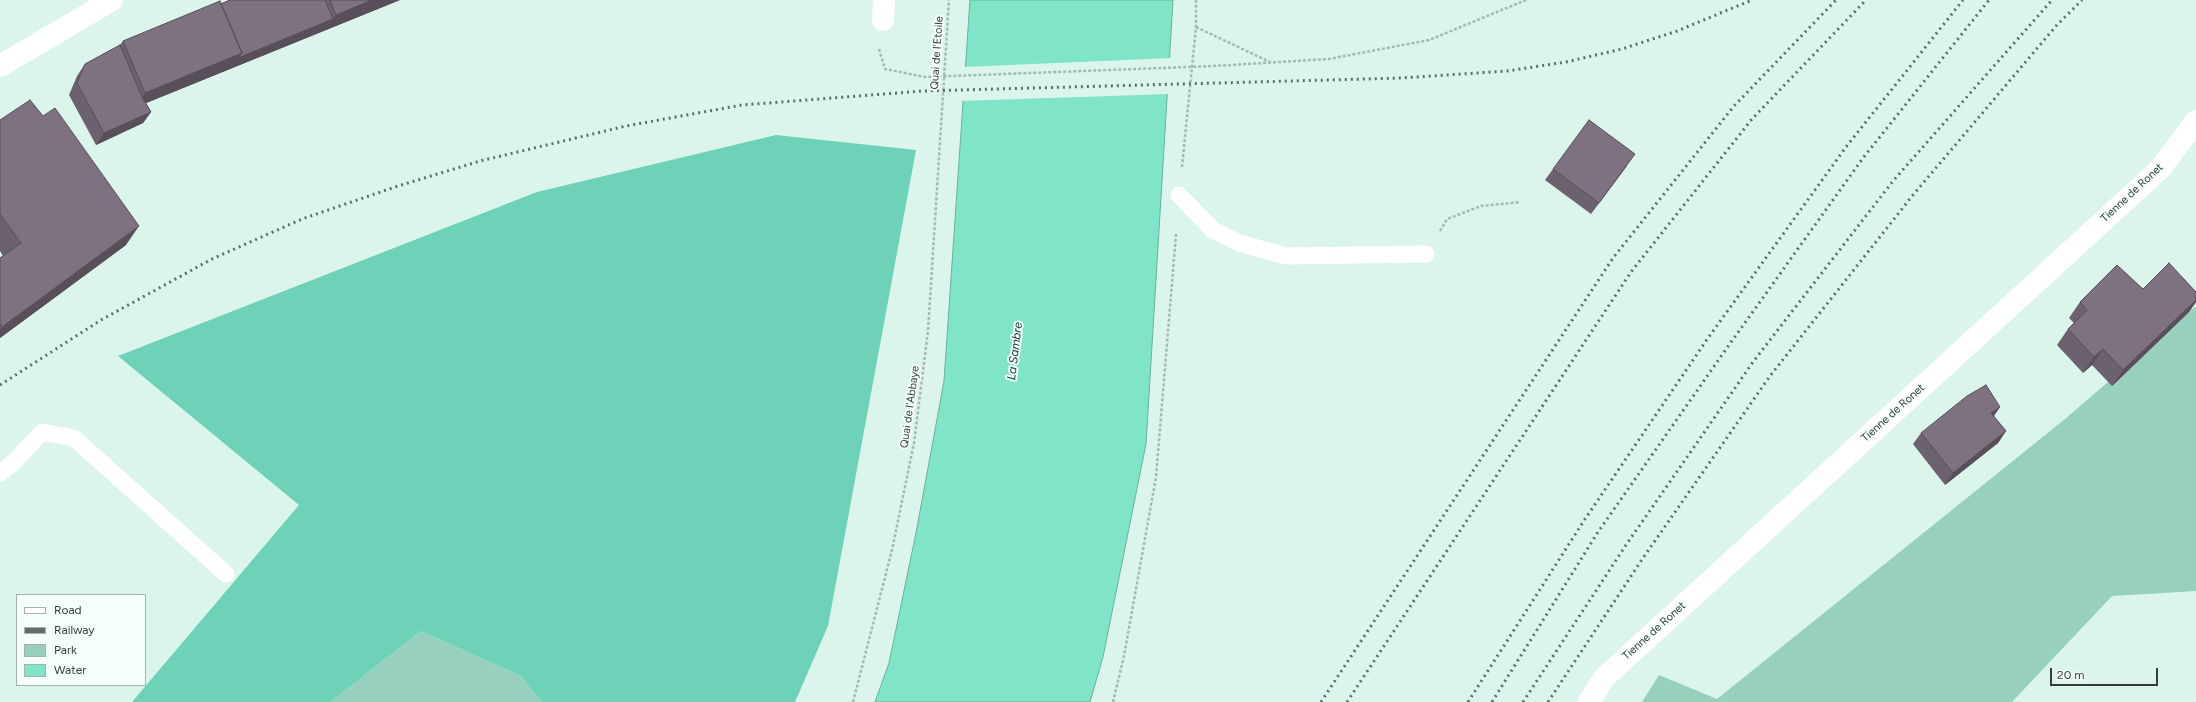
<!DOCTYPE html>
<html>
<head>
<meta charset="utf-8">
<style>
	body { margin:0 }
	#map { position:relative; width:2196px; height:702px; overflow:hidden; background:#dbf5ec; font-family:Figtree,sans-serif }
	canvas { display:block }
	.legend { position:absolute; left:16px; top:594px; width:130px; height:92px; box-sizing:border-box; background:#f4fefa; border:1px solid #a7b1ad; margin:0; padding:5px 7px; list-style:none; font-size:12px; color:#343e3a }
	.legend li { display:flex; align-items:center; gap:8px; height:20px }
	.legend b { width:20px; border:1px solid #a7b1ad }
	.scale { position:absolute; left:2050px; top:668px; width:108px; height:18px; box-sizing:border-box; border:2px solid #343e3a; border-top:0; padding-left:5px; font-size:12px; line-height:14px; white-space:nowrap; color:#343e3a; -webkit-text-stroke:3px #f4fefa; paint-order:stroke }
</style>
</head>
<body>
<div id="map">
<canvas width="2196" height="702"></canvas>
<ul class="legend">
<li><b style="height:5px;background:#fff"></b>Road</li>
<li><b style="height:5px;background:#5f6d68"></b>Railway</li>
<li><b style="height:11px;background:#97d0be"></b>Park</li>
<li><b style="height:11px;background:#7fe4c8"></b>Water</li>
</ul>
<div class="scale">20 m</div>
</div>
<script>
const c = document.querySelector('canvas').getContext('2d');
c.lineJoin = 'round';
function fillPath(path, color) {
  c.fillStyle = color;
  c.fill(path, 'evenodd');
}
function poly(rows) {
  const path = new Path2D();
  for (const r of rows) {
    path.moveTo(r[0], r[1]);
    for (let i = 2; i < r.length; i += 2) path.lineTo(r[i], r[i + 1]);
  }
  return path;
}
function stroke(path, color, width, dash) {
  c.strokeStyle = color;
  c.lineWidth = width;
  c.lineCap = dash ? 'butt' : 'round';
  c.setLineDash(dash || []);
  c.stroke(path);
}
function label(font, color, halo, rows, align = 'center') {
  c.font = font + ' Figtree,sans-serif';
  c.lineWidth = 4;
  c.setLineDash([]);
  c.textBaseline = 'middle';
  c.strokeStyle = halo;
  c.fillStyle = color;
  for (const [text, x, y, turn = 0] of rows) {
    c.save();
    c.translate(x, y);
    c.rotate((+turn || 0) * Math.PI / 180);
    c.textAlign = isNaN(turn) ? turn : align;
    if (halo) c.strokeText(text, 0, 0);
    c.fillText(text, 0, 0);
    c.restore();
  }
}
fillPath(poly([
	[2196,306,2196,591,2112,596,2012,702,1642,702,1659,675,1717,699,2065,419],
	[421,631,521,676,542,702,330,702]
]), '#97d0be');
fillPath(poly([
	[776,135,916,150,828,626,795,702,542,702,521,676,421,631,330,702,132,702,299,505,118,356,537,192]
]), '#6dd2b7');
const water = poly([
	[970,0,1173,0,1146,444,1103,657,1090,702,875,702,889,663,916,533,944,381,970,0]
]);
fillPath(water, '#7fe4c8');
stroke(water, '#68b29d', 1);
fillPath(poly([
	[1172,58,1169,94,961,101,963,67]
]), '#dbf5ec');
stroke(poly([
	[1196,27,1270,62],
	[879,49,885,69,925,77,1214,66,1329,59,1429,40,1526,0],
	[1182,167,1196,27,1196,0],
	[1440,231,1447,219,1481,206,1520,202],
	[853,702,892,550,914,443,928,331,949,0],
	[1113,702,1124,656,1156,477,1176,234]
]), '#a4b9b1', 2.5, [3, 2]);
stroke(poly([
	[1179,195,1213,230,1239,243,1286,256,1426,254],
	[0,473,13,463,42,432,74,438,226,574]
]), '#fff', 17);
stroke(poly([
	[883,20,884,0],
	[0,66,112,0],
	[1589,702,1604,678,2160,169,2196,121]
]), '#fff', 22);
stroke(poly([
	[0,385,101,320,212,259,302,219,395,187,480,161,626,126,742,105,923,91,1401,78,1507,71,1566,62,1622,49,1677,31,1752,0],
	[1321,702,1613,258,1734,106,1836,0],
	[1347,702,1631,272,1752,119,1866,0],
	[1468,702,1585,519,1708,338,1846,147,1963,0],
	[1492,702,1598,532,1729,345,1863,158,1989,0],
	[1523,702,1626,545,1753,362,1893,181,2052,0],
	[1548,702,1643,558,1770,376,1913,195,2056,26,2082,0]
]), '#5f6d68', 3, [2, 4]);
fillPath(poly([
	[230,0,400,0,146,103,151,112,143,123,96,145,69,95,77,76,85,64,120,45,123,41],
	[0,120,126,245,0,338,0,258,3,256,0,251],
	[1627,166,1591,214,1545,180,1553,169],
	[2143,289,2196,292,2196,302,2189,312,2112,386,2092,365,2083,373,2057,345,2068,329,2074,323,2069,318,2080,302],
	[2000,407,1994,416,2006,431,1998,443,1945,485,1913,444,1921,433]
]), '#6c616e');
fillPath(poly([
	[372,0,400,0,134,108,145,93,242,53,333,19,336,15],
	[151,112,143,123,96,145,104,133],
	[139,226,126,245,0,338,0,330,2,327],
	[2196,300,2196,302,2189,312,2112,386,2123,370],
	[2103,349,2092,365,2083,373,2094,357],
	[2000,407,1992,418,1991,413],
	[2006,431,1998,443,1945,485,1953,473]
]), '#584f5a');
const building = poly([
	[230,0,325,0,333,19,238,58,242,53,221,4,230,0],
	[330,0,372,0,336,15,330,0],
	[220,1,242,53,145,93,123,41,220,1],
	[120,45,142,97,151,112,104,133,77,83,85,64,120,45],
	[30,100,43,116,55,108,139,226,2,327,0,324,0,258,21,243,0,214,0,120,30,100],
	[1589,120,1635,154,1599,203,1553,169,1589,120],
	[2169,263,2196,292,2196,300,2123,370,2103,349,2094,357,2068,329,2087,310,2080,302,2117,265,2143,289,2169,263],
	[1986,385,2000,407,1991,413,2006,431,1953,473,1921,433,1967,396,1986,385]
]);
fillPath(building, '#7e7180');
stroke(building, '#584f5a', 1);
label('11px', '#343e3a', '#f4fefa', [
	["Quai de l'Etoile",937,53,-86],
	["Tienne de Ronet",2132,193,-43],
	["Quai de l'Abbaye",910,407,-82],
	["Tienne de Ronet",1893,413,-42],
	["Tienne de Ronet",1654,631,-42]
]);
label('italic 12px', '#0c3b30', '#f4fefa', [
	["La Sambre",1015,351,-83]
]);
</script>
</body>
</html>
